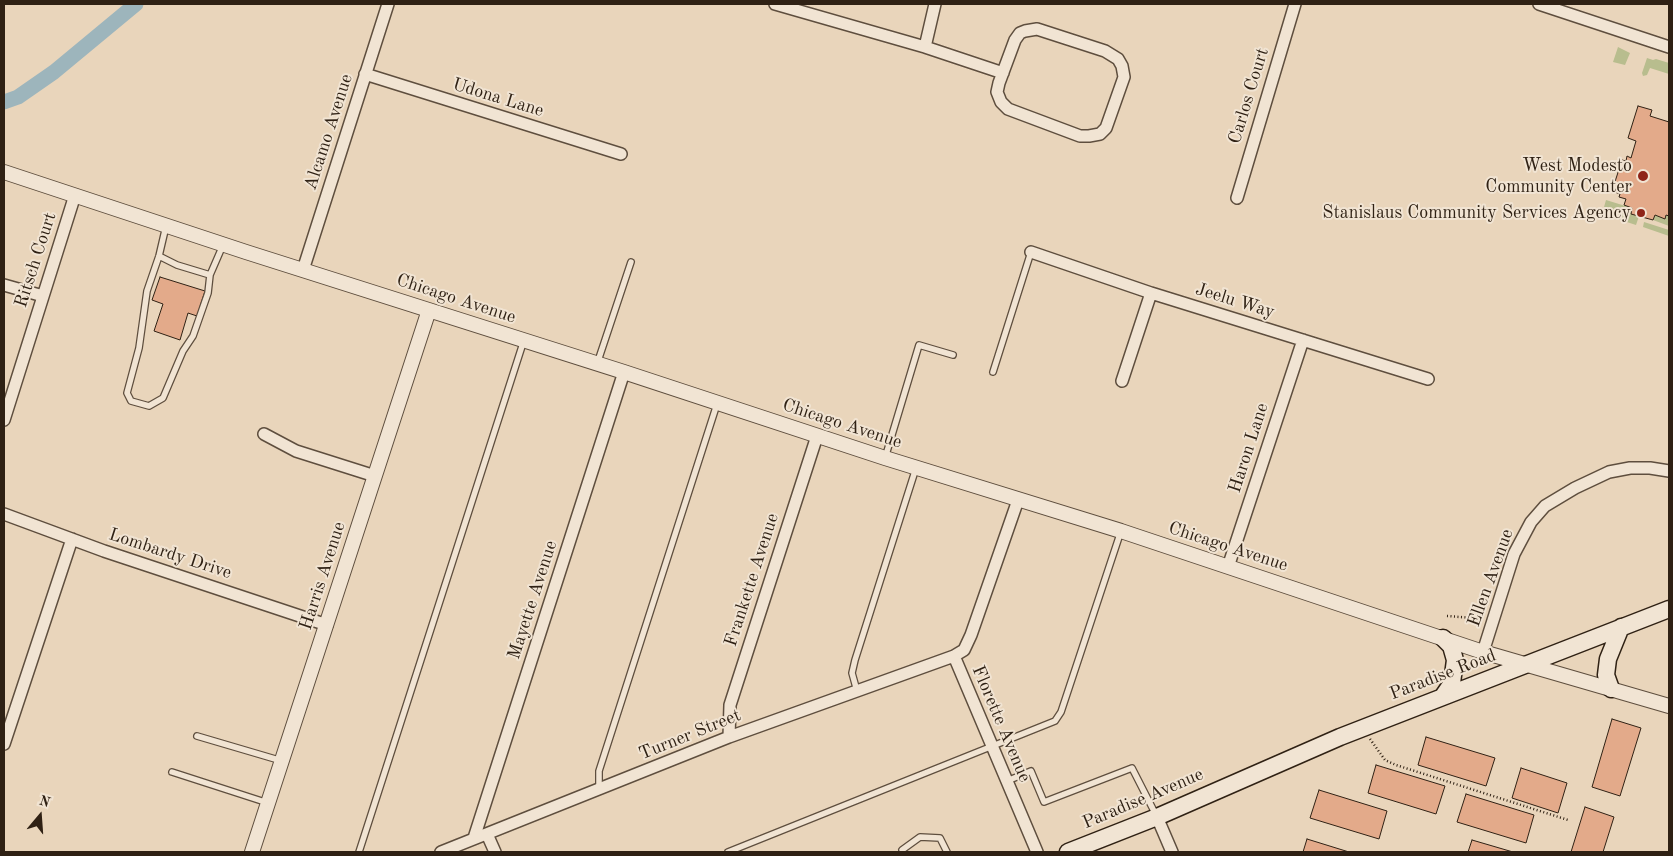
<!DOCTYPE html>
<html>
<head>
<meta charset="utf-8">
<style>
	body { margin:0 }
	#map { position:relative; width:1673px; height:856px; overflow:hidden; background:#e9d5bb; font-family:"Old Standard TT",serif }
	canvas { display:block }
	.frame { position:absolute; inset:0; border:5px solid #2f2114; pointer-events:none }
	.north { position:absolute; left:15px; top:791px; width:50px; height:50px; -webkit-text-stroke:4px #f1e4d3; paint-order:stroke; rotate:18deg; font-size:14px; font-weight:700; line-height:20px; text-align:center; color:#2f2114 }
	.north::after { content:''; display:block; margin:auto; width:18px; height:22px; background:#2f2114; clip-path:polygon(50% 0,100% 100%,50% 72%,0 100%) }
</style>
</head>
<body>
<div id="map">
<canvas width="1673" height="856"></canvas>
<div class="frame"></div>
<div class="north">N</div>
</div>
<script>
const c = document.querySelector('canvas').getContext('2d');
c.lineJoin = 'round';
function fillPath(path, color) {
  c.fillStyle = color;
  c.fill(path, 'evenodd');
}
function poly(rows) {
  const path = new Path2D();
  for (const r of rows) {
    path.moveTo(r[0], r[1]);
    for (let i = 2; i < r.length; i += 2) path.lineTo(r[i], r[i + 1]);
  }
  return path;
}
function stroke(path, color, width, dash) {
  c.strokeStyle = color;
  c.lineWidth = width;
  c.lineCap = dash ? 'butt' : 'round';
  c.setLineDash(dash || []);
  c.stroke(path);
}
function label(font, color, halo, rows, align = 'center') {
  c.font = font + ' "Old Standard TT",serif';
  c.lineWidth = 4;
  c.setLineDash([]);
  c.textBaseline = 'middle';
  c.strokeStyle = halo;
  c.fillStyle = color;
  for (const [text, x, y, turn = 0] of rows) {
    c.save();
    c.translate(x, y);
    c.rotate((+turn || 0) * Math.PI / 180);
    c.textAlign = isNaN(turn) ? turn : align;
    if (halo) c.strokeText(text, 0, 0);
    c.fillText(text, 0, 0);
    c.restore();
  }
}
fillPath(poly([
	[1618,47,1630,53,1625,65,1613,62],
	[1647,58,1653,60,1656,59,1669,63,1669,74,1650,68,1647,75,1643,76,1642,73],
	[1606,200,1632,208,1631,214,1639,216,1636,225,1602,214],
	[1655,215,1665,218,1666,215,1669,216,1669,226,1653,220],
	[1644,222,1669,230,1669,236,1643,227]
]), '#b8bd8e');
stroke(poly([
	[4,102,18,97,54,72,136,4]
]), '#9db5bc', 15);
const building = poly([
	[1638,106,1652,110,1650,116,1669,122,1669,216,1666,215,1665,219,1655,215,1653,220,1631,214,1632,208,1624,205,1626,199,1619,197,1620,194,1612,191,1622,160,1626,161,1627,156,1631,158,1636,141,1628,138,1638,106],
	[160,277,205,291,197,316,188,313,180,340,154,331,163,304,152,300,160,277],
	[1612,719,1641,728,1620,796,1592,787,1612,719],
	[1426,737,1495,758,1486,786,1418,765,1426,737],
	[1376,765,1445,786,1436,814,1368,793,1376,765],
	[1521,768,1567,783,1558,813,1512,798,1521,768],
	[1319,790,1387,811,1379,839,1310,818,1319,790],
	[1466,794,1534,815,1526,843,1457,822,1466,794],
	[1585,807,1614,817,1603,852,1571,852,1585,807],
	[1307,839,1349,852,1303,852,1307,839],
	[1472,840,1513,852,1468,852,1472,840]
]);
fillPath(building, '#e3aa8a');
stroke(building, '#2f2114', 1);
const service = poly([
	[166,226,159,256,147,291,139,348,127,393,131,401,149,406,163,398,183,351,193,336,208,293,210,275,223,245],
	[159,256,177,265,210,275],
	[597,364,631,262],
	[993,372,1031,252],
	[885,458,919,345,953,355],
	[857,691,852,673,855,660,916,468],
	[197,736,282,761],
	[172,772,268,803],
	[1007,781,1031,771,1044,802,1132,768,1156,815],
	[599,790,599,771,717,404],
	[359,852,524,340],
	[728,852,1055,721,1061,712,1121,531],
	[903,852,902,850,920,837,940,838,947,852]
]);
const minor = poly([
	[775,4,925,47,1003,73],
	[1539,4,1669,47],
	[1037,29,1105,51,1118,59,1122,66,1124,77,1106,128,1100,134,1089,136,1080,136,1008,109,1001,102,997,92,999,83,1015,40,1020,33,1025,31,1037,29],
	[925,47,935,4],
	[365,74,621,154],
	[1237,198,1295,4],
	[1031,252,1151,293,1428,379],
	[303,270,388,4],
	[4,285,43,296],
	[1122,381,1151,293],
	[4,420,75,195],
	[264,434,296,451,375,476],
	[4,514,104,551,327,625],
	[1228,567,1303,340],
	[1483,652,1514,554,1531,522,1545,506,1575,488,1609,472,1630,468,1650,468,1669,471],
	[954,656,1037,852],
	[729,737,730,705,817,436],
	[4,744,72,539],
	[1157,817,1172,852],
	[487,834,495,852],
	[474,838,624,372],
	[441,852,729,737,954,656,964,650,971,635,1018,500]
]);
const tertiary = poly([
	[4,172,246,252,624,372,885,458,1121,531,1483,652,1669,706],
	[252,852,429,310]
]);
const secondary = poly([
	[1611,689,1606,675,1608,659,1621,627],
	[1443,696,1452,683,1455,660,1451,646,1443,638],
	[1068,852,1157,817,1340,737,1669,609]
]);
stroke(service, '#5e4e3e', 8);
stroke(minor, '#5e4e3e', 14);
stroke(tertiary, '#5e4e3e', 16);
stroke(secondary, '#2f2114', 19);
stroke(poly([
	[1447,616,1473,618,1482,613],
	[1370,739,1385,760,1396,765,1568,820]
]), '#2f2114', 2.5, [1, 2.5]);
stroke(service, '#f1e4d3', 5.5);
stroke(minor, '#f1e4d3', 11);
stroke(tertiary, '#f1e4d3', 14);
stroke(secondary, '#f1e4d3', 16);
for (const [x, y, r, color] of [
	[1643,176,6,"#8f2418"],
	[1641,213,5,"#8f2418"]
]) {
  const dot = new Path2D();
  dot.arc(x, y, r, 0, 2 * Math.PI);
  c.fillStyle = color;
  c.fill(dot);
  stroke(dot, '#f1e4d3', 2);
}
label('18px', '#2f2114', '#f1e4d3', [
	["Carlos Court",1249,96,-73],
	["Udona Lane",498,98,17],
	["Alcamo Avenue",329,132,-72],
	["Ritsch Court",36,260,-72],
	["Chicago Avenue",456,299,18],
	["Jeelu Way",1235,301,17],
	["Chicago Avenue",842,424,18],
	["Haron Lane",1249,448,-72],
	["Chicago Avenue",1228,547,18],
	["Lombardy Drive",170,554,18],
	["Harris Avenue",323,576,-72],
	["Ellen Avenue",1491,578,-70],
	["Frankette Avenue",752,580,-72],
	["Mayette Avenue",533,600,-72],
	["Paradise Road",1443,675,-21],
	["Florette Avenue",1001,724,67],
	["Turner Street",690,735,-22],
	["Paradise Avenue",1143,799,-23]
]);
label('18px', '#2f2114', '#f1e4d3', [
	["West Modesto",1632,166],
	["Community Center",1632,187],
	["Stanislaus Community Services Agency",1631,213]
], 'right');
</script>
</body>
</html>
